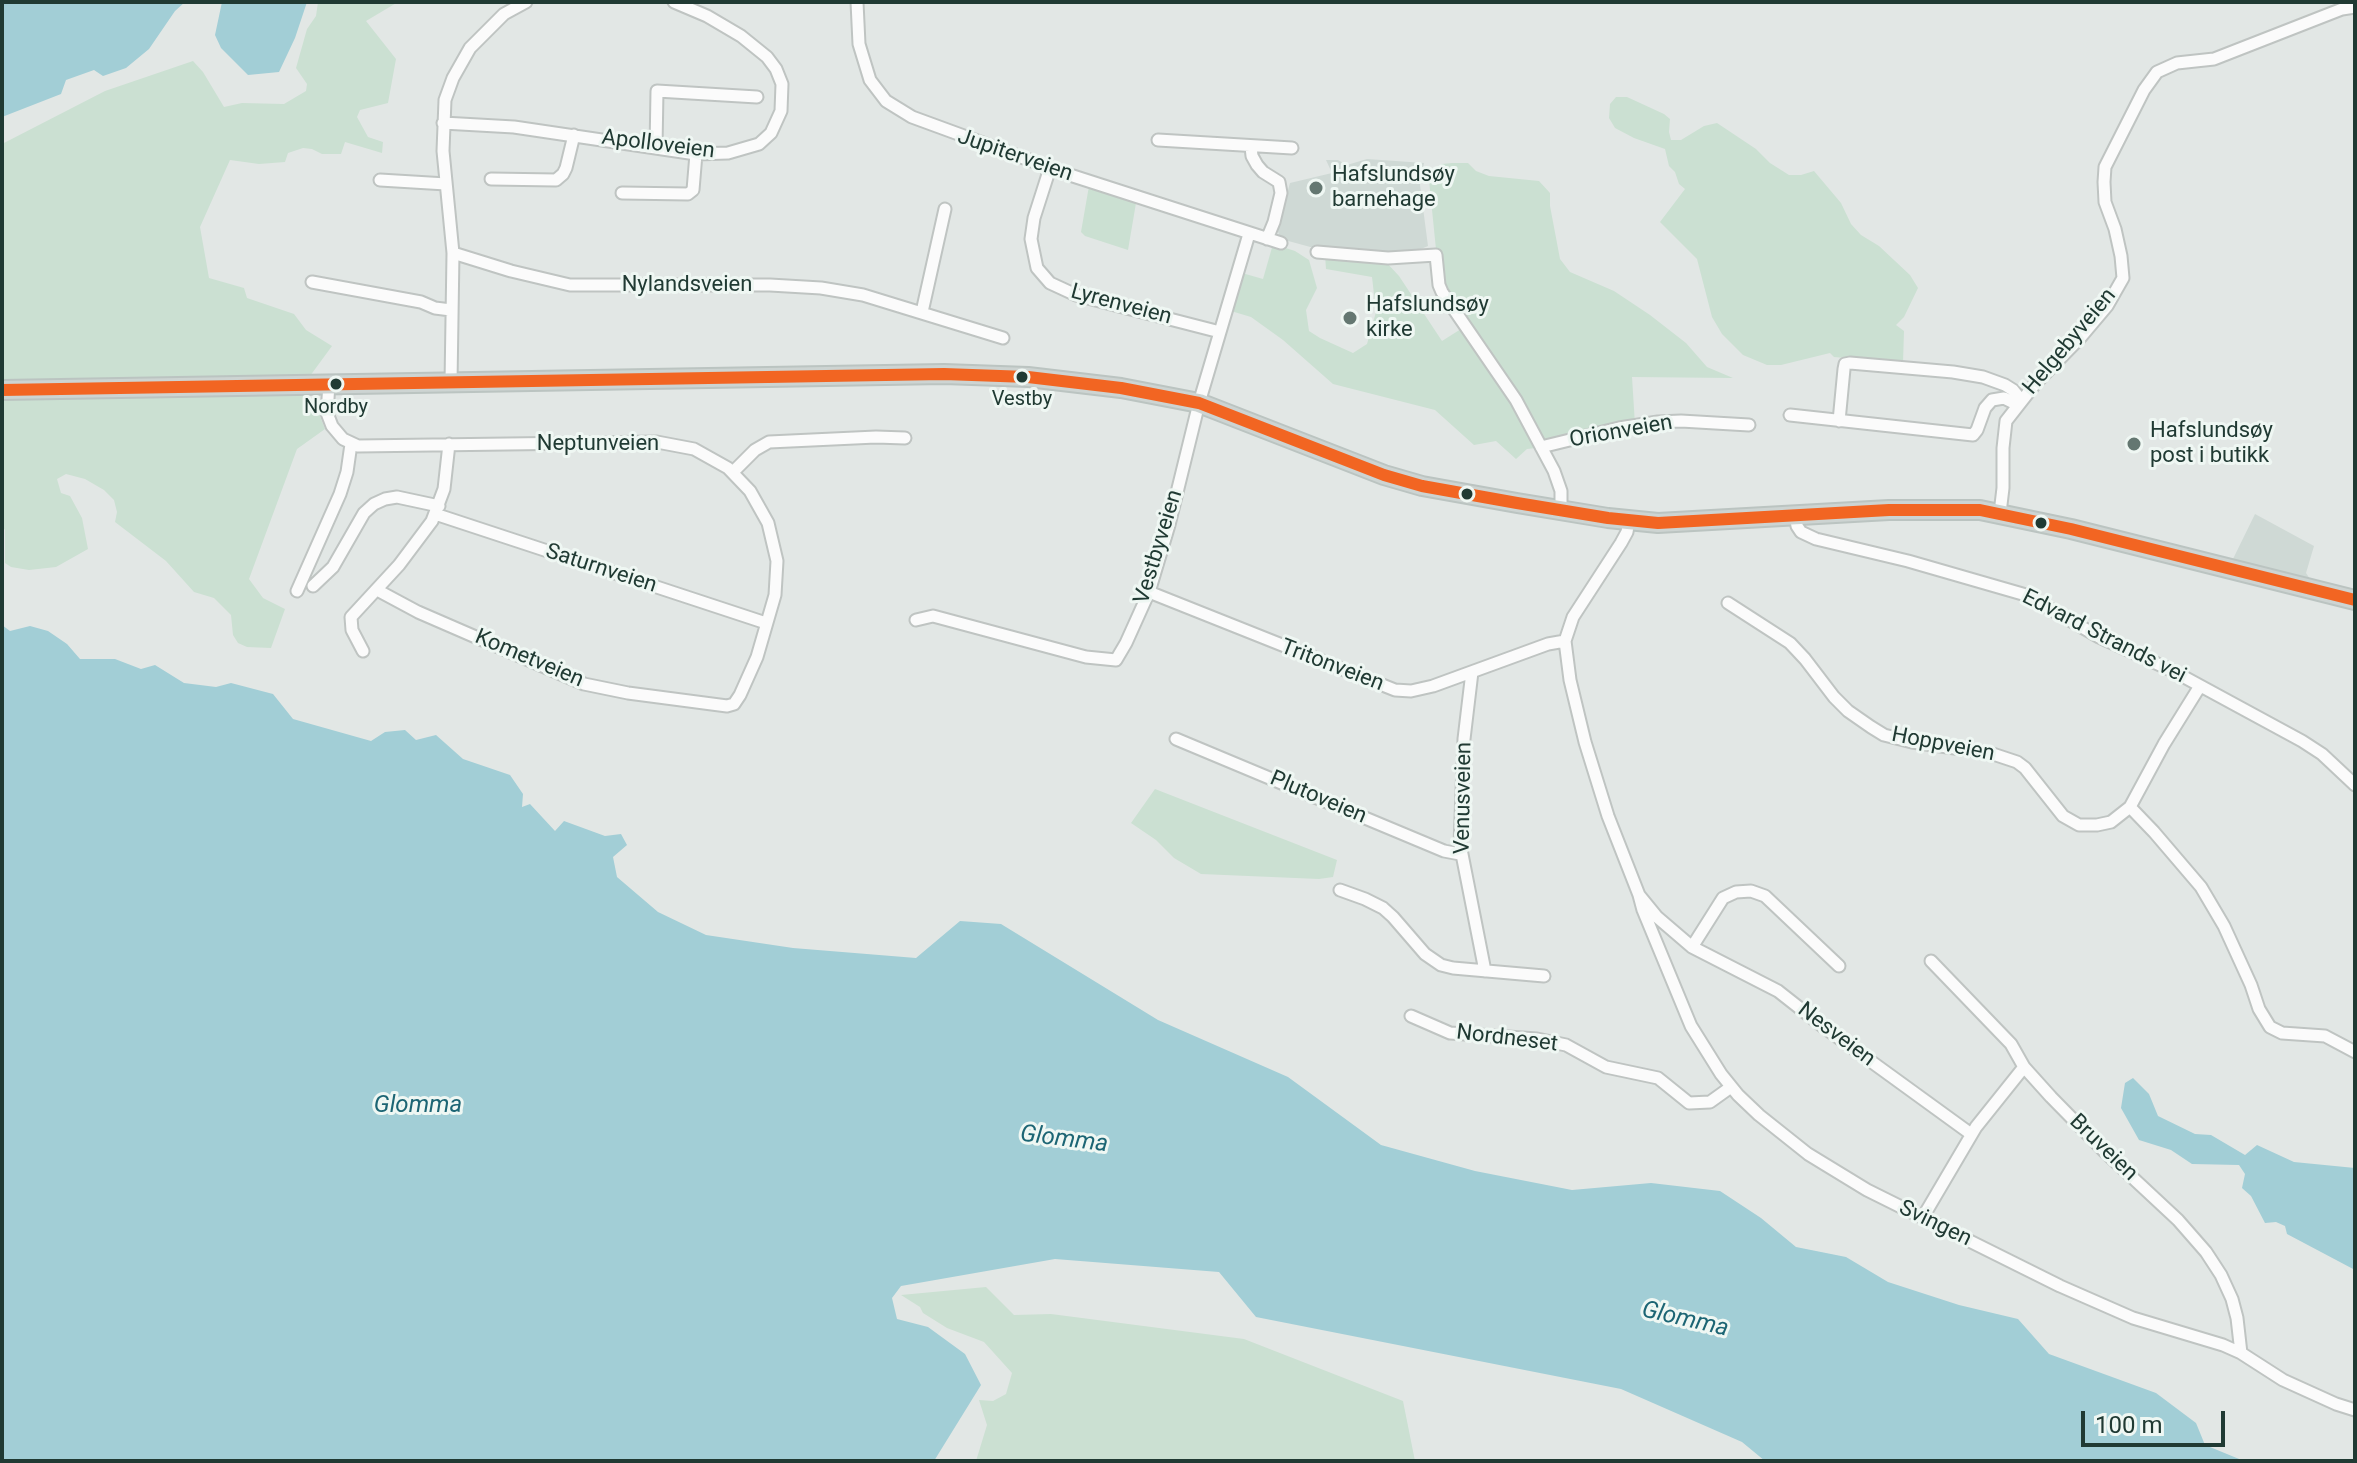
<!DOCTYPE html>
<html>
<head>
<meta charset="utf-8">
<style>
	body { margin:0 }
	#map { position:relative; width:2357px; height:1463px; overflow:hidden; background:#e2e7e5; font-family:Roboto,sans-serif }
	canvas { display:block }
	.frame { position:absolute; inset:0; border:4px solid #203a33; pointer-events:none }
	.scale { position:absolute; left:2081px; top:1411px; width:144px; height:36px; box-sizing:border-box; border:4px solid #203a33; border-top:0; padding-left:10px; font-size:24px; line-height:28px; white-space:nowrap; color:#203a33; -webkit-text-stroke:6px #eff7f3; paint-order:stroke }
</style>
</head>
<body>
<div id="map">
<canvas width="2357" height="1463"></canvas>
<div class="frame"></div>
<div class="scale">100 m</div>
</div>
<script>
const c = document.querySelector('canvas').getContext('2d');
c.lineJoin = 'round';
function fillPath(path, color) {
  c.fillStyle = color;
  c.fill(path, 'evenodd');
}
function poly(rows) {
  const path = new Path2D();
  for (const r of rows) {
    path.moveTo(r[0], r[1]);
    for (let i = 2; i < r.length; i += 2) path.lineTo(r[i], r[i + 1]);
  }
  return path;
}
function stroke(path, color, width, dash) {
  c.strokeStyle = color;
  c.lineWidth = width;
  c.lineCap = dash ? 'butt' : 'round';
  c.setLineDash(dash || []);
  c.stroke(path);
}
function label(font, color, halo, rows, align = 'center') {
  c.font = font + ' Roboto,sans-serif';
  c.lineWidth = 6;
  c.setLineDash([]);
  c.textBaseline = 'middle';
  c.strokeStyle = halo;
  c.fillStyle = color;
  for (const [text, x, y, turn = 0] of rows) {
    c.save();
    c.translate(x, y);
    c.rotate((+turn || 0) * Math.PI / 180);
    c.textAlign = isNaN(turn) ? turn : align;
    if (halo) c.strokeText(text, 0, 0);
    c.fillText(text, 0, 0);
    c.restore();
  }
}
fillPath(poly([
	[1367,159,1424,163,1420,185,1428,246,1416,251,1381,253,1314,248,1281,239,1278,232,1278,226,1290,183,1332,173,1326,160,1338,160,1347,165],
	[2255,514,2314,546,2306,573,2312,582,2232,561]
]), '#cfd9d5');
fillPath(poly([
	[318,2,398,2,366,21,396,59,388,103,360,110,357,117,368,137,383,142,382,153,345,142,341,154,322,154,312,149,303,148,288,153,285,162,259,164,230,160,200,227,209,278,244,288,247,298,294,314,306,330,332,346,310,376,2,384,2,144,105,91,193,61,203,72,224,107,242,103,284,104,306,91,307,84,296,68,307,29,316,16],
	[1616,97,1627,97,1664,114,1670,119,1669,132,1671,140,1681,140,1704,126,1717,123,1756,149,1770,163,1789,175,1801,175,1814,171,1841,203,1851,224,1861,235,1879,246,1910,275,1918,288,1904,317,1896,325,1904,331,1903,363,1834,357,1830,353,1781,365,1767,365,1743,355,1722,334,1712,317,1697,259,1660,222,1685,189,1679,184,1675,172,1669,166,1665,149,1634,138,1615,128,1609,118,1610,104],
	[1452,163,1468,163,1476,171,1489,176,1539,181,1550,193,1550,206,1560,259,1570,272,1614,291,1650,315,1686,343,1707,367,1733,378,1632,377,1635,425,1541,447,1439,279,1429,180,1432,170,1442,164],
	[1089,186,1136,203,1128,250,1085,236,1081,232],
	[1273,244,1295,251,1309,260,1317,288,1306,310,1309,331,1320,338,1353,353,1367,344,1376,312,1372,277,1326,269,1325,255,1386,262,1399,276,1442,341,1461,329,1506,396,1536,448,1527,449,1516,459,1496,441,1474,445,1435,410,1333,384,1283,340,1251,317,1231,311,1242,273,1263,279],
	[303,391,314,401,325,429,297,449,249,579,263,598,285,609,271,648,247,647,238,643,233,635,231,615,214,598,194,592,166,561,115,522,117,512,114,500,104,490,85,479,66,474,57,479,61,493,70,496,82,518,88,549,56,567,29,570,11,567,5,563,5,530,2,526,2,396],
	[1155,789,1337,860,1333,877,1319,879,1201,874,1174,858,1156,840,1131,823],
	[986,1287,1014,1315,1051,1314,1244,1339,1403,1401,1415,1461,976,1461,987,1425,979,1400,993,1401,1006,1394,1012,1373,984,1342,947,1328,923,1313,920,1307,901,1295]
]), '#cbe0d2');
fillPath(poly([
	[2,2,185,2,175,11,149,49,126,68,103,76,94,70,66,80,61,94,2,117],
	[222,2,307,2,295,38,279,72,248,75,221,48,215,35],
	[2,625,10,631,30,626,48,631,67,644,80,659,115,659,141,669,155,665,184,683,216,687,231,683,273,694,293,719,371,741,385,732,405,730,416,740,436,735,463,759,510,775,523,794,522,807,530,804,555,831,564,821,605,836,621,834,627,845,613,857,617,877,658,912,706,935,793,948,916,958,960,921,1001,924,1158,1020,1288,1077,1381,1145,1475,1171,1572,1190,1651,1183,1720,1191,1761,1218,1796,1247,1846,1257,1888,1282,1959,1305,2018,1319,2049,1354,2156,1393,2196,1423,2205,1445,2244,1461,1765,1461,1742,1442,1621,1389,1256,1317,1219,1272,1055,1259,901,1286,892,1298,897,1319,928,1327,965,1354,981,1385,934,1461,2,1461],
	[2133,1078,2149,1094,2158,1116,2195,1134,2211,1135,2245,1155,2257,1145,2294,1162,2355,1168,2355,1270,2287,1234,2285,1226,2276,1222,2265,1223,2251,1196,2242,1188,2245,1174,2239,1165,2192,1164,2171,1150,2139,1140,2121,1108,2125,1083]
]), '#a2ced6');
const street = poly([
	[857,2,859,44,870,80,886,101,912,117,1073,176,1281,243],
	[443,123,514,127,696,154,728,153,759,144,771,133,781,111,782,84,776,69,767,57,741,36,707,16,674,2],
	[1158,140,1292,148],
	[1251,147,1252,156,1257,165,1263,172,1279,182,1281,193,1274,222,1267,239],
	[656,148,657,91,757,97],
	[1050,168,1034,218,1031,239,1037,268,1050,283,1076,295,1220,332],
	[491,179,556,180,563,174,566,168,574,135],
	[380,180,446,184],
	[622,193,688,194,693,190,696,154],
	[1317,252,1388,258,1436,255,1439,285,1442,292,1516,400,1554,471,1561,491,1561,511],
	[453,253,511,271,570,285,770,285,821,288,863,295,1003,338],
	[312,282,421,302,435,308,451,310],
	[922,312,945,209],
	[451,383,453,253,443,151,445,100,453,78,470,48,504,14,526,2],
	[329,384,327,413,332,426,343,439,358,446,657,442,694,449,728,468,750,491,768,523,777,561,775,595,757,657,740,695,734,704,727,706,628,693,584,684,418,612,377,590],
	[1790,415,1973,435,1977,430,1985,408,1992,400,2004,398,2018,405],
	[1839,421,1844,369,1845,364,1850,363,1953,372,1983,377,2005,385,2013,390,2017,395,2018,405],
	[1541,447,1619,428,1658,422,1681,421,1749,425],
	[733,472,755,450,769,442,876,437,905,438],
	[2000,513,2003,488,2003,448,2006,421,2035,384,2080,338,2107,306,2123,278,2121,256,2115,229,2105,202,2104,182,2105,167,2144,90,2157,72,2177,63,2214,59,2342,9,2355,7],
	[435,514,766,623],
	[1795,515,1797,526,1801,532,1816,539,1908,561,2026,595,2099,637,2173,671,2302,741,2322,754,2355,785],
	[1629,521,1627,532,1621,543,1573,617,1565,641,1570,680,1585,742,1608,816,1639,895,1657,917,1692,947,1778,991,1825,1028,1971,1134],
	[313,586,333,567,364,513,374,504,385,499,397,497,439,506],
	[297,591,340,494,347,472,351,444],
	[1149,592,1395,690,1411,691,1433,686,1548,644,1565,641],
	[1728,603,1790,643,1805,659,1834,697,1848,711,1871,727,1884,735,1912,742,1990,753,2017,762,2025,768,2063,816,2079,825,2097,825,2111,822,2130,807,2164,744,2200,686],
	[916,620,933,616,1086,657,1116,660,1126,643,1149,592,1169,525,1199,403,1249,234],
	[363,651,352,630,351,617,399,565,432,521,444,489,449,444],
	[1472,672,1464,739,1460,844,1485,971],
	[1176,739,1444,851,1460,854],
	[2130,807,2154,832,2201,887,2224,926,2251,985,2259,1009,2270,1027,2282,1033,2325,1036,2355,1052],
	[1340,890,1365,899,1383,908,1393,917,1425,954,1441,965,1453,968,1544,976],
	[1639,895,1643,910,1691,1026,1721,1074,1738,1095,1759,1115,1808,1154,1867,1190,2060,1286,2133,1318,2223,1345,2241,1353,2283,1380,2336,1404,2355,1410],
	[1692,947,1723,898,1736,892,1751,891,1765,896,1839,966],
	[1931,961,2011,1044,2024,1067,2051,1097,2104,1151,2178,1220,2206,1252,2221,1275,2232,1299,2237,1318,2241,1353],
	[1411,1016,1450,1033,1537,1039,1566,1045,1606,1067,1658,1078,1689,1103,1710,1102,1731,1087],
	[1923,1217,1976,1127,2024,1067]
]);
const primary = poly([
	[2,390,944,374,1028,377,1121,388,1199,403,1384,475,1422,486,1517,503,1608,518,1658,523,1889,510,1980,510,2071,529,2355,600]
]);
stroke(street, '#bfc4c2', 15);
stroke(primary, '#bbc4c1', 22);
stroke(street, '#fbfbfb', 11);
stroke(primary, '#cdd4d2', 18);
stroke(poly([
	[2,390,944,374,1028,377,1121,388,1199,403,1384,475,1422,486,1517,503,1608,518,1658,523,1889,510,1980,510,2071,529,2355,600]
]), '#f26522', 12);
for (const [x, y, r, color] of [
	[1316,188,8,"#647771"],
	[1350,318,8,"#647771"],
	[1022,377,7,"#203a33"],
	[336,384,7,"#203a33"],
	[2134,444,8,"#647771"],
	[1467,494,7,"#203a33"],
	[2041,523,7,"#203a33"]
]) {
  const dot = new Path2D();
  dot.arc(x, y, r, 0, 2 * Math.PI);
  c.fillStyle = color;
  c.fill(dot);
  stroke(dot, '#eff7f3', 3);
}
label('20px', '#203a33', '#eff7f3', [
	["Vestby",1022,400],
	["Nordby",336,408]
]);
label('22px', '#203a33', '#eff7f3', [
	["Apolloveien",658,145,7],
	["Jupiterveien",1015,156,19],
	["Nylandsveien",687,285],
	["Lyrenveien",1121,305,15],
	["Helgebyveien",2070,342,-50],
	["Orionveien",1621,432,-10],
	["Neptunveien",598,444],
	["Vestbyveien",1159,547,-73],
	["Saturnveien",601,569,18],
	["Edvard Strands vei",2104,637,27],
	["Kometveien",529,659,23],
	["Tritonveien",1332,666,21],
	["Hoppveien",1943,745,11],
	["Plutoveien",1318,798,23],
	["Venusveien",1464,798,-89],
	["Nesveien",1836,1035,37],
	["Nordneset",1507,1039,7],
	["Bruveien",2103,1148,44],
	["Svingen",1935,1224,26]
]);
label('22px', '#203a33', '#eff7f3', [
	["Hafslundsøy",1332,175],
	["barnehage",1332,200],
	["Hafslundsøy",1366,305],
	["kirke",1366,330],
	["Hafslundsøy",2150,431],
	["post i butikk",2150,456]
], 'left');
label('italic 24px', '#1c6574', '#eff7f3', [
	["Glomma",418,1106],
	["Glomma",1064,1140,7],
	["Glomma",1685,1320,13]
]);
</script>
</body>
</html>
